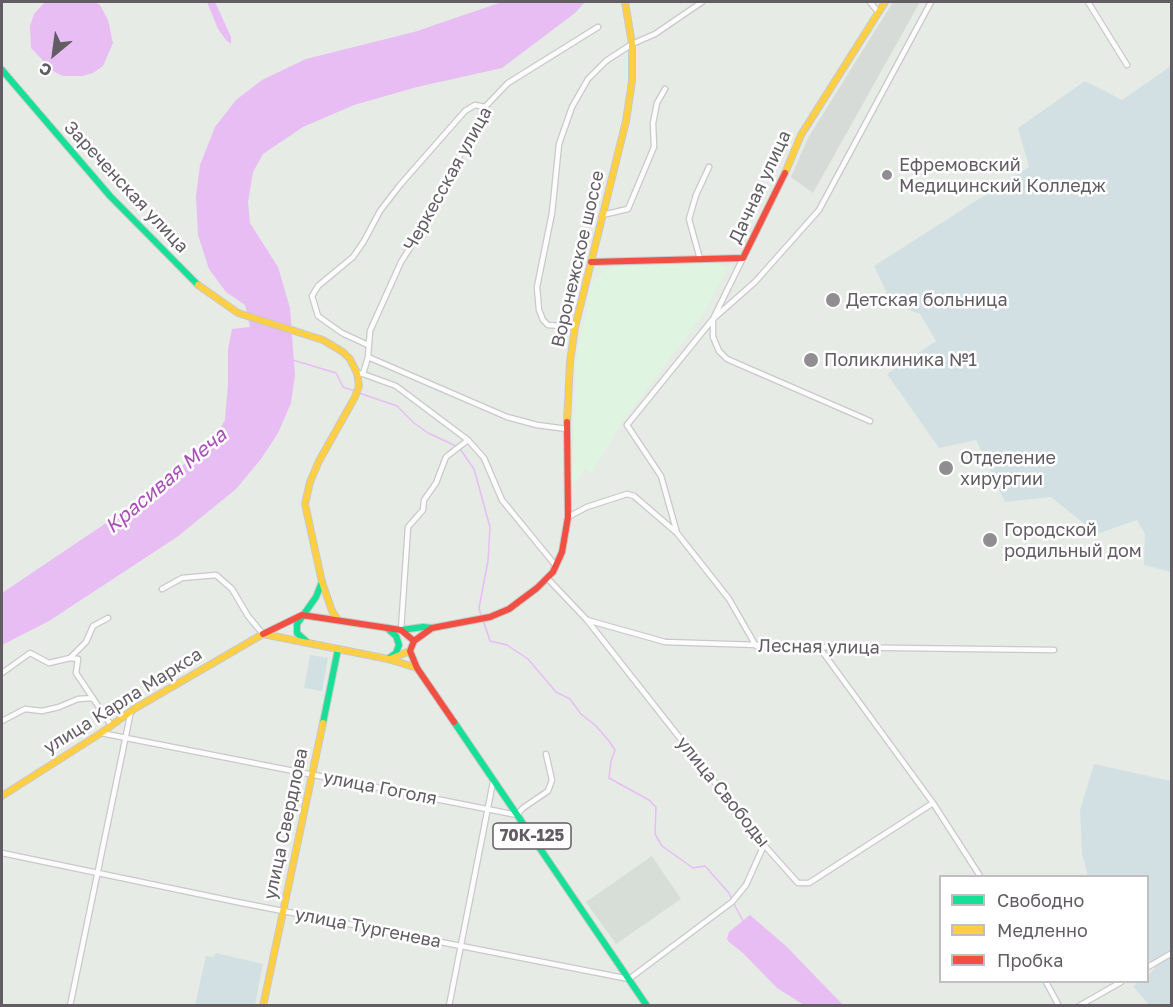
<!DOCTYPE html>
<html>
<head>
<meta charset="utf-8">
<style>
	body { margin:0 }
	#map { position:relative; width:1173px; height:1007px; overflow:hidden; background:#e6ebe6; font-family:"Golos Text",sans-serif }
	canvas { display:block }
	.frame { position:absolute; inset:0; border:3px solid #625c63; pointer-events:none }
	.legend { position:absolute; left:939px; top:875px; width:210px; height:108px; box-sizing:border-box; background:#fff; border:2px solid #c0bec1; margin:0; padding:8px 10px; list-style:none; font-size:18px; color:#625c63 }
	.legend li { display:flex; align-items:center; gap:12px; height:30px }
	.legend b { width:30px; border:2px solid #c0bec1 }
	.north { position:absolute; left:24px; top:24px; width:60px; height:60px; -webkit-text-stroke:4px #fff; paint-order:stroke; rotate:209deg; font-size:16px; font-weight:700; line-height:24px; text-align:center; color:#625c63 }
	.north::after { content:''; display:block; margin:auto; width:21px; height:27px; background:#625c63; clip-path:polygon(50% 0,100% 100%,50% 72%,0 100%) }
</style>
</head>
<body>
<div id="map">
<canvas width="1173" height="1007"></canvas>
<div class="frame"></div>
<ul class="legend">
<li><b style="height:8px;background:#16e098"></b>Свободно</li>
<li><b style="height:8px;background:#ffcf43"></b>Медленно</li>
<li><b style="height:8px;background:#f24e42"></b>Пробка</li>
</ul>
<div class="north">С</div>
</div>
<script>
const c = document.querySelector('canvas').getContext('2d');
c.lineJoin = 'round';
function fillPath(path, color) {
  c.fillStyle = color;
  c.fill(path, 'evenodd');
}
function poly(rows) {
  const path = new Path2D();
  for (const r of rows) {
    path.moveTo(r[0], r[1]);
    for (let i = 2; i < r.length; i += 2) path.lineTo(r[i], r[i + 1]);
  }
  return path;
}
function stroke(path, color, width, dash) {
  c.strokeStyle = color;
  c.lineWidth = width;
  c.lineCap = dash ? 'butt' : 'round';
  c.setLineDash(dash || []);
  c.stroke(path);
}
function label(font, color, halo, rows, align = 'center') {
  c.font = font + ' "Golos Text",sans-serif';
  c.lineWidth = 5;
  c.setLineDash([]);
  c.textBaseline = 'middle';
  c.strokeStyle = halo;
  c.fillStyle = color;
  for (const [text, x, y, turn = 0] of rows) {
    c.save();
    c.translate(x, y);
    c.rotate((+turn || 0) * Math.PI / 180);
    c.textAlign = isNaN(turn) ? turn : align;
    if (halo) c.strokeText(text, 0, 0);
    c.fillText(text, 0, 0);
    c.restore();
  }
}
fillPath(poly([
	[717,264,728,267,702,316,617,429,592,473,585,469,572,486,576,359,592,283,606,269,621,266]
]), '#e0f4e2');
fillPath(poly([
	[893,2,920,2,813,193,791,177,808,138]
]), '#d6dbd7');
fillPath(poly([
	[652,856,681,899,616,944,586,902]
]), '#d6ded7');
fillPath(poly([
	[1171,66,1171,572,1144,565,1145,534,1137,520,1097,534,1051,497,1005,502,976,440,939,448,887,374,936,341,920,314,892,304,874,266,1029,167,1018,128,1085,81,1122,100],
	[310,655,328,658,322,691,304,688],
	[1094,764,1171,781,1171,1005,1149,1005,1133,986,1139,982,1148,982,1148,975,1155,969,1148,959,1148,876,1088,876,1082,854,1080,810],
	[216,953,263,964,255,1005,195,1005,206,956,213,957]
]), '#d2e0e4');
fillPath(poly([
	[45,2,95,2,100,5,108,20,113,43,103,66,93,73,82,76,63,76,53,71,31,48,30,26,34,14],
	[207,2,215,2,231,37,231,44,226,40,218,29],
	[502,2,585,2,575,13,502,68,417,87,354,105,303,127,263,154,253,172,248,202,250,223,278,267,290,308,295,375,291,403,278,433,261,459,236,489,177,537,49,621,2,645,2,593,130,507,180,467,209,447,225,420,228,384,228,349,232,329,250,327,245,305,226,292,209,269,198,235,196,196,200,165,215,127,236,100,262,80,306,59,414,32],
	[750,915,786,946,843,1005,804,1005,777,988,743,953,729,942,727,939,729,932]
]), '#e7bdf3');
stroke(poly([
	[293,360,336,373,343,387,355,391],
	[359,393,397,406,414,423,428,433,456,446],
	[460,449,474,469,490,527,488,561,479,608,481,616],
	[483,620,490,641,507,645,528,659,556,692,570,699,581,714,596,726,609,741,615,750,611,761,609,778,649,800,656,807,655,834,662,846,693,868,705,866,729,893,732,900],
	[734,904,743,921]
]), '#e7bdf3', 1.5);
const street = poly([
	[870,2,878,12],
	[1088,2,1127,65],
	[602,215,628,209,654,147,653,123,657,103,665,89],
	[743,258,713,319,627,425,661,476,677,533,729,599,756,646],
	[700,259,689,219,696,195,709,167],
	[575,327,548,325,543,320,539,310,537,287,552,213,559,144,572,107,588,79,606,61,632,44,655,34,702,2],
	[368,345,342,333,318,316,312,296,318,286,353,257,364,241,380,211,400,185,465,111,475,105,485,107],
	[368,357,507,417,537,425,567,429],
	[357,373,363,374,368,357,370,331,401,262,436,207,460,155,485,107,508,83,598,27],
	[363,374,396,386,468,440,484,458,502,500,556,566],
	[870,421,727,359,719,351,713,337,713,319,755,282,819,210,931,2],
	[568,517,587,507,627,494,634,496,677,533],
	[548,579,587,620,764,845,798,883,809,883,933,803],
	[162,589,182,578,216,575,232,589,248,616,263,634],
	[587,620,665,642,819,647,1054,650],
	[401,630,408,527,423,510,424,500,436,483,446,457,468,440],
	[819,647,933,803,980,876],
	[70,658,78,659,76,673,111,725],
	[2,673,30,653,49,663,70,658,86,642,93,626,108,618],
	[2,721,25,709,42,711,59,707,78,699,93,698],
	[101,733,517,815,523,808,548,791,552,780,546,754],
	[2,853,237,902,629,979,732,902,746,885,764,845],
	[1148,967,1172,953],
	[1046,982,1059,1006],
	[70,1006,131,711],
	[449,1006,493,782],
	[1079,1006,1121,982]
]);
const fast = poly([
	[2,70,110,196,198,285],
	[387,628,396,636,399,645,396,653,388,659],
	[401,630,423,627,432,628],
	[307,642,297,633,297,624,316,597,322,582],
	[454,722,647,1006],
	[323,723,338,649]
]);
const slow = poly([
	[785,173,801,135,885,2],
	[198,285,238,313,323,340,343,352,350,359,357,373,359,386,355,397,319,461,310,482,305,504,322,582,332,611,338,620],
	[567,422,570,362,575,327,626,121,632,81,632,44,625,2],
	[263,634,388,659,417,668],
	[390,659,410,651],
	[2,796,101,733,134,709,263,634],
	[263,1006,323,723]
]);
const jam = poly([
	[591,262,743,258,785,173],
	[263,634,302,615,401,630,414,641],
	[454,722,417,668,410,651,414,641,432,628,490,617,509,609,537,588,553,572,562,552,568,517,567,422]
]);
stroke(street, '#c9c9c9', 7);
stroke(fast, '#c8c9c9', 8);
stroke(slow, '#c8c9c9', 8);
stroke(jam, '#c8c9c9', 8);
stroke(street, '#fbfcfb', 4.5);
stroke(fast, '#16e098', 6);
stroke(slow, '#ffcf43', 6);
stroke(jam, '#f24e42', 6);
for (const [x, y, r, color] of [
	[887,175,6,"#908e91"],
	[833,300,8,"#908e91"],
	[811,360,8,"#908e91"],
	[946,468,8,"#908e91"],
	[990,540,8,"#908e91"]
]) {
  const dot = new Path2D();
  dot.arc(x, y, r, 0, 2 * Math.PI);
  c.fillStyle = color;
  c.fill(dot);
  stroke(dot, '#fff', 2);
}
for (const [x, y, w] of [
	[532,836,78]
]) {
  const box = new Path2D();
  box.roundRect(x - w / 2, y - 13, w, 26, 4.5);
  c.fillStyle = '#fff';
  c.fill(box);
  stroke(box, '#625c63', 1.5);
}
label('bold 16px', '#625c63', null, [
	["70К-125",532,836]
]);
label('18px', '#625c63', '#fff', [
	["Ефремовский",899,165],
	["Медицинский Колледж",899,186],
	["Детская больница",846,300],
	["Поликлиника №1",824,360],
	["Отделение",960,458],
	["хирургии",960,479],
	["Городской",1004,530],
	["родильный дом",1004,551]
], 'left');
label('18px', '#625c63', '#fff', [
	["Черкесская улица",448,179,-61],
	["Зареченская улица",126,187,47],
	["Дачная улица",760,187,-65],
	["Воронежское шоссе",578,259,-77],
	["Лесная улица",819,647,1],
	["улица Карла Маркса",123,701,-32],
	["улица Гоголя",380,788,11],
	["улица Свободы",723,792,51],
	["улица Свердлова",286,824,-78],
	["улица Тургенева",368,928,11]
]);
label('italic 20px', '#ab4eb9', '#fff', [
	["Красивая Меча",166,481,-40]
]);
</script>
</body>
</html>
